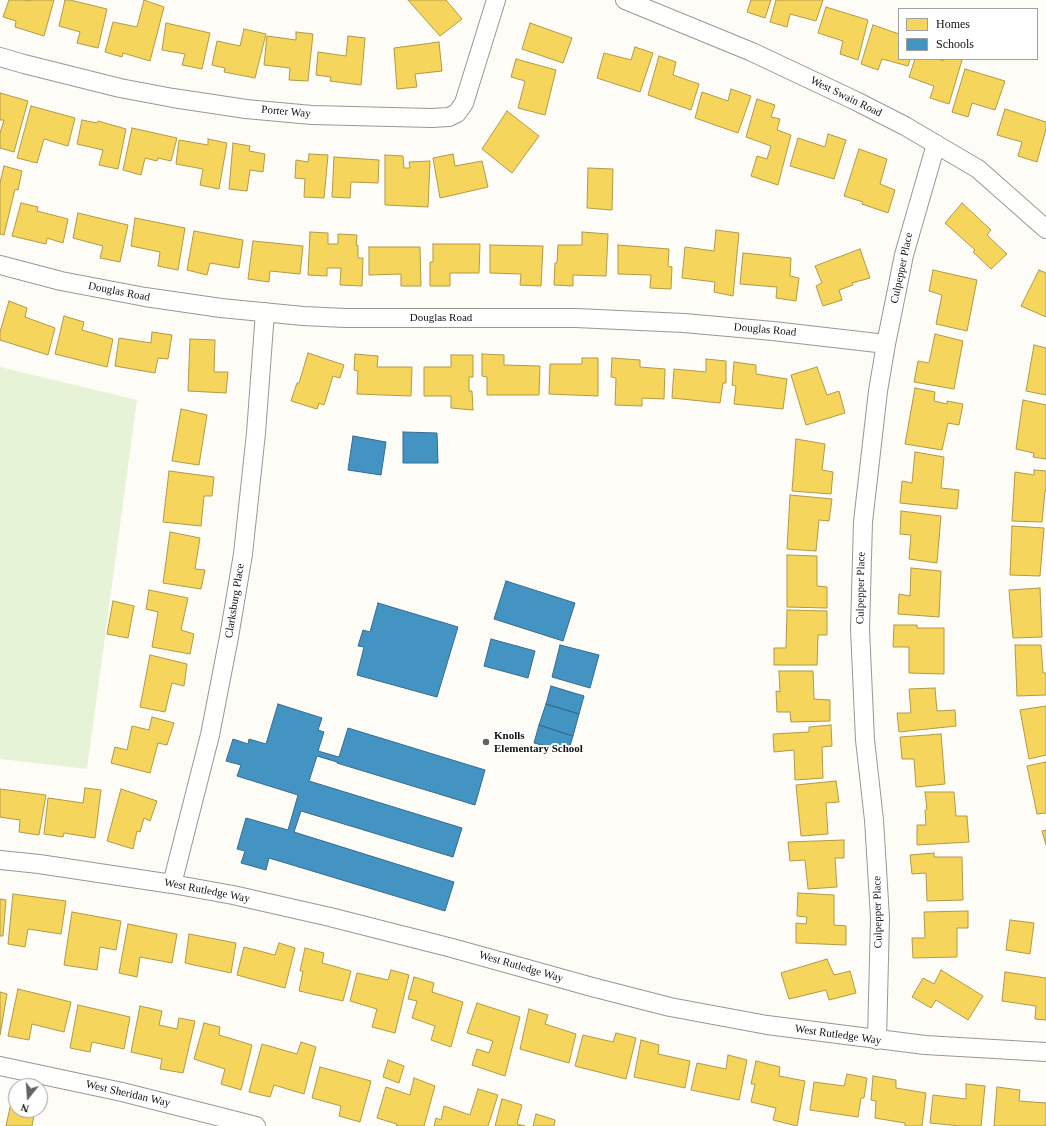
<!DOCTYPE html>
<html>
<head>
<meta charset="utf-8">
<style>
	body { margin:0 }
	#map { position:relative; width:1046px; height:1126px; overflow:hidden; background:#fdfcf7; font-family:"Times New Roman",serif }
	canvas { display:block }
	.legend { position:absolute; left:898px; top:8px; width:140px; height:52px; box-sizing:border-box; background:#fff; border:1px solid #a0a0a0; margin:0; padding:5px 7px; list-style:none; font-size:12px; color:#111 }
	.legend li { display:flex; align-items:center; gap:8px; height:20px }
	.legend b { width:20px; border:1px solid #a0a0a0 }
	.north { position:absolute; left:8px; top:1078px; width:40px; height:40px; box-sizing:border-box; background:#fff; border:1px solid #a0a0a0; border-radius:50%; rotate:197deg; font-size:11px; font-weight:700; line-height:16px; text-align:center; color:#111 }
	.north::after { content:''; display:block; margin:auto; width:14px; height:18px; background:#646362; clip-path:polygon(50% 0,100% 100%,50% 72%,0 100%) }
</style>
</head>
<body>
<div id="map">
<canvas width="1046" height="1126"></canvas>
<ul class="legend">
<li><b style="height:11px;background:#f6d55c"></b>Homes</li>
<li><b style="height:11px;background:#4393c3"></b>Schools</li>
</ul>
<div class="north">N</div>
</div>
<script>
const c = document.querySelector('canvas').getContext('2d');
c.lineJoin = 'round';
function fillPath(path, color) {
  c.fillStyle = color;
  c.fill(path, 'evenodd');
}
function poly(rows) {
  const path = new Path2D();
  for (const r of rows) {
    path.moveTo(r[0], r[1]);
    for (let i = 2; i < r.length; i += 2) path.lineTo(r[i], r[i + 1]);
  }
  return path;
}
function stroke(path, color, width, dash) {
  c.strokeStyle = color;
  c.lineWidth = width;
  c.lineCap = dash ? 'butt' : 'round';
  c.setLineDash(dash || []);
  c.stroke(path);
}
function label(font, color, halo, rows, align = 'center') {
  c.font = font + ' "Times New Roman",serif';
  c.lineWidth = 4;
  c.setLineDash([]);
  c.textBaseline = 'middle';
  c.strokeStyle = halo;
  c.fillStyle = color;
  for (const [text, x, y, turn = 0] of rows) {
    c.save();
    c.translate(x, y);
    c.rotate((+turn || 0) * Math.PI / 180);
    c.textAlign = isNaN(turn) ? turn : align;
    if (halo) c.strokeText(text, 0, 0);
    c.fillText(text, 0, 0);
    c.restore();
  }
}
fillPath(poly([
	[0,367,137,400,87,769,0,759]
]), '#e7f3d7');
const homes = poly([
	[9,0,25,0,30,1,31,0,54,0,44,36,15,27,16,21,3,17,9,0],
	[65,0,70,0,107,9,98,48,77,43,80,32,59,26,65,0],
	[144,0,164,7,150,61,123,53,122,57,105,52,113,22,137,27,144,0],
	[408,0,446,0,462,19,440,36,408,0],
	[751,0,771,0,765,18,747,12,751,0],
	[776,0,823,0,816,21,790,14,787,27,770,22,776,0],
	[826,7,868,20,858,60,840,54,843,41,818,33,826,7],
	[166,23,210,33,202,69,182,65,185,54,162,50,166,23],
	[530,23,572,38,563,63,522,49,530,23],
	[873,25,899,34,899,59,910,59,908,66,882,59,878,70,861,64,873,25],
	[244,29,266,34,255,78,224,72,225,68,212,65,217,41,240,46,244,29],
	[296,32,313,34,308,81,289,80,290,68,264,65,267,36,296,40,296,32],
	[348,36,365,38,361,85,330,81,331,77,316,75,318,52,346,56,348,36],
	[439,42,442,71,415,74,417,87,397,89,394,48,439,42],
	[635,47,653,53,640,92,597,78,604,53,631,60,635,47],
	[659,56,676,62,673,75,699,84,691,110,648,95,659,56],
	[516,59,556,70,545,115,518,108,525,81,511,77,516,59],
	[915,59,939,59,943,61,943,59,958,59,962,60,949,104,930,98,934,86,909,77,915,59],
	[965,69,1005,81,995,110,972,103,968,117,952,112,965,69],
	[731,89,751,96,738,133,695,118,702,92,728,101,731,89],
	[0,93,28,101,14,152,0,148,0,133,4,120,0,120,0,93],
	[757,99,775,105,771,117,780,119,777,130,791,135,778,185,751,176,757,156,767,159,771,146,746,137,757,99],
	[31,106,75,118,68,146,44,139,37,163,17,158,31,106],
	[1005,109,1046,122,1046,129,1037,162,1018,156,1022,142,997,135,1005,109],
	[507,111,539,136,512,173,482,149,507,111],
	[82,120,97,123,98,121,126,129,118,169,99,165,103,150,77,144,82,120],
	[132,128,177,138,171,161,158,158,157,161,145,158,141,175,123,170,132,128],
	[828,134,846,140,834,179,790,166,798,138,825,147,828,134],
	[208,139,227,143,219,189,200,185,203,169,176,164,179,140,208,145,208,139],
	[233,143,250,146,249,151,265,154,263,172,250,170,247,191,229,189,233,143],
	[859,149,887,159,880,184,895,190,888,213,862,204,863,202,844,196,859,149],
	[309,154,328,155,324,198,304,197,305,179,295,178,296,160,308,162,309,154],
	[453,154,455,166,482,161,488,187,440,198,433,158,453,154],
	[385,155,403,156,404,168,410,168,409,162,430,161,428,207,385,205,385,155],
	[334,157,379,160,378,183,351,182,350,198,332,197,334,157],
	[4,166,22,171,18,190,15,189,4,235,0,234,0,183,4,166],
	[588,168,613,169,612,210,587,208,588,168],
	[21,203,38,207,37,211,68,219,63,243,47,238,46,244,12,236,21,203],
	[962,203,991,230,987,235,1007,254,991,269,973,252,975,250,945,223,962,203],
	[78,213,128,225,120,262,100,258,103,246,73,238,78,213],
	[135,218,185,228,178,270,158,266,160,252,131,246,135,218],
	[716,230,739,233,733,296,714,292,715,282,682,278,685,247,714,251,716,230],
	[194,231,243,240,239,268,210,263,207,275,187,270,194,231],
	[310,232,328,233,328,244,338,244,338,234,357,235,356,245,358,245,358,258,363,258,362,286,340,285,341,268,327,268,327,276,308,275,310,232],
	[582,232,608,234,606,276,573,275,573,286,554,285,555,263,557,263,558,245,582,245,582,232],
	[253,241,303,246,300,274,270,271,269,282,248,279,253,241],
	[433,244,480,244,479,273,450,273,450,286,430,286,430,262,433,262,433,244],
	[490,245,543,246,541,286,520,285,521,274,490,273,490,245],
	[618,245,669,249,668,266,672,267,671,289,650,288,651,275,618,274,618,245],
	[369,247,420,247,421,286,401,286,401,274,369,275,369,247],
	[860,249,870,278,852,283,853,285,839,290,842,300,823,306,816,286,822,283,815,266,860,249],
	[743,253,791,258,790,276,799,278,796,301,776,298,777,287,740,284,743,253],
	[933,270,977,280,967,331,936,324,942,295,929,291,933,270],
	[1039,270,1046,273,1046,317,1021,306,1039,270],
	[9,301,27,308,25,317,55,328,48,355,0,340,0,332,9,301],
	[64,316,84,322,82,330,113,339,107,367,55,354,64,316],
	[152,332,172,335,168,359,158,358,155,373,115,366,119,338,151,343,152,332],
	[935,334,963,341,954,389,914,382,918,361,929,363,935,334],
	[190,339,215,340,214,372,228,372,226,393,188,391,190,339],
	[1034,345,1046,348,1046,395,1026,391,1034,345],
	[308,353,344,365,340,378,333,376,324,405,319,403,317,409,291,401,297,383,299,383,308,353],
	[355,354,378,356,377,367,412,367,411,396,357,394,358,371,354,370,355,354],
	[482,354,504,355,504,365,540,366,539,395,487,395,487,377,482,376,482,354],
	[451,355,473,355,473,377,469,377,469,391,472,391,473,410,451,408,451,396,424,396,424,367,451,367,451,355],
	[582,358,598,358,598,396,549,394,550,364,582,364,582,358],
	[612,358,640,360,640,367,665,369,664,399,642,398,642,406,615,405,616,378,611,377,612,358],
	[706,359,726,361,726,383,723,383,720,403,672,398,674,369,706,372,706,359],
	[734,362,756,365,756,374,787,379,783,409,734,404,736,386,732,385,734,362],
	[817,367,827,395,839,391,845,413,806,425,791,375,817,367],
	[915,388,935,392,934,401,947,404,947,401,963,404,959,425,948,423,942,450,905,444,915,388],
	[1023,400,1046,405,1046,459,1033,457,1034,453,1016,449,1023,400],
	[181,409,207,415,199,465,172,461,181,409],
	[796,439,825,444,822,470,833,472,831,494,792,491,796,439],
	[915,452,944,457,941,488,959,490,957,509,900,503,902,481,912,483,915,452],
	[1034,470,1046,471,1046,491,1045,491,1042,522,1012,521,1015,472,1034,475,1034,470],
	[169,471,214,477,212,496,204,496,201,526,163,522,169,471],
	[790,495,832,499,829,521,819,520,816,551,787,549,790,495],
	[901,511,941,516,937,563,909,559,911,535,900,534,901,511],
	[1012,526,1044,528,1040,576,1010,575,1012,526],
	[170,532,200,538,195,569,205,570,201,589,163,583,170,532],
	[787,555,817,556,817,586,827,587,827,608,787,607,787,555],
	[911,568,941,571,939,617,898,614,899,594,910,596,911,568],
	[1040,588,1042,637,1013,638,1009,590,1040,588],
	[149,590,188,598,181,630,194,634,190,654,152,647,158,612,146,609,149,590],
	[113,601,134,606,128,638,107,634,113,601],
	[787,610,827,611,827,635,818,635,817,665,774,665,774,648,786,648,787,610],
	[894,625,917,625,917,628,944,628,944,674,909,673,909,647,893,647,894,625],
	[1015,645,1041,645,1043,673,1046,673,1046,695,1017,696,1015,645],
	[150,655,187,664,184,686,172,683,165,712,140,707,150,655],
	[779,671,813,671,814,699,830,700,830,721,791,722,790,712,777,712,776,691,780,692,779,671],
	[935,688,937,711,955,710,956,726,899,732,897,713,911,713,909,689,935,688],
	[1046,706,1046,755,1029,759,1020,710,1046,706],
	[152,717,174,723,167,745,158,743,150,773,111,763,115,747,127,750,132,726,149,730,152,717],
	[831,725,832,746,822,747,823,778,795,780,794,750,774,752,773,734,809,732,809,727,831,725],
	[941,734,945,784,916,787,914,759,902,759,900,737,941,734],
	[1046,762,1046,813,1037,814,1027,766,1046,762],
	[836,781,839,802,826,803,828,834,801,836,796,785,836,781],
	[85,788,101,790,95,838,64,833,63,837,44,834,48,798,83,803,85,788],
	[0,789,46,795,39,835,19,832,20,820,0,817,0,789],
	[121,789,157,801,150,821,144,818,140,832,137,831,133,849,107,841,121,789],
	[925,792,954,792,956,816,967,816,969,842,917,845,917,825,926,825,925,810,927,809,925,792],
	[1046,830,1046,845,1042,831,1046,830],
	[844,840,844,858,835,858,837,887,808,889,805,860,790,861,788,842,844,840],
	[934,853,934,857,962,857,963,900,927,901,926,873,912,874,910,855,934,853],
	[798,893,834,895,834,925,846,926,846,945,796,943,796,923,806,924,807,917,797,916,798,893],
	[13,894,66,901,61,934,28,929,25,947,8,944,13,894],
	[0,899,6,900,3,936,0,936,0,899],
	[968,911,968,928,957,928,957,957,913,958,912,938,925,938,924,912,968,911],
	[72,912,121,921,116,950,100,947,97,970,64,965,72,912],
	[1010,920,1034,923,1030,954,1006,950,1010,920],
	[128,924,177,934,172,963,140,957,137,977,119,973,128,924],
	[189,934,236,943,231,973,185,963,189,934],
	[279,943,295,948,285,988,237,975,244,947,275,955,279,943],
	[305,948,324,953,322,963,351,971,343,1001,299,991,303,971,300,971,305,948],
	[827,959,834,975,850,971,856,993,829,1000,826,990,789,999,781,973,827,959],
	[391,970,409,975,395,1033,372,1027,377,1009,350,1001,357,973,388,980,391,970],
	[941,970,983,996,968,1020,936,1000,931,1008,912,997,923,978,934,984,941,970],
	[1005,972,1046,978,1046,1020,1035,1019,1036,1006,1002,1001,1005,972],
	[414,977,434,983,432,992,463,1002,451,1047,431,1040,435,1026,412,1018,417,1001,408,999,414,977],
	[18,989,71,1002,64,1032,32,1024,29,1040,8,1036,18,989],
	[0,992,7,994,0,1035,0,992],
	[477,1003,520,1017,505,1076,472,1065,477,1049,489,1053,493,1041,467,1033,477,1003],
	[78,1005,130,1017,124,1049,92,1042,90,1052,70,1048,78,1005],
	[140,1006,162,1011,159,1025,177,1029,179,1018,195,1021,183,1073,160,1069,162,1059,131,1052,140,1006],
	[529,1009,548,1015,545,1024,576,1034,569,1063,520,1049,529,1009],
	[204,1023,220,1027,219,1035,252,1045,241,1090,221,1084,225,1069,194,1059,204,1023],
	[616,1033,636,1038,626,1079,575,1066,583,1035,613,1042,616,1033],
	[641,1040,659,1045,658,1054,690,1061,685,1088,634,1077,641,1040],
	[301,1042,316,1047,304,1094,274,1085,270,1097,249,1092,262,1044,297,1054,301,1042],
	[728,1055,747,1060,739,1100,691,1090,697,1063,726,1069,728,1055],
	[388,1060,404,1066,399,1083,383,1077,388,1060],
	[756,1061,780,1067,779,1076,805,1081,797,1126,773,1120,776,1108,751,1102,755,1084,751,1084,756,1061],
	[320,1067,371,1081,360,1122,339,1116,341,1106,312,1098,320,1067],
	[847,1074,867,1078,864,1098,861,1098,858,1117,810,1110,814,1082,844,1086,847,1074],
	[873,1076,896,1080,896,1088,926,1093,922,1126,905,1126,905,1123,875,1118,876,1101,871,1100,873,1076],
	[414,1078,435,1086,424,1126,396,1126,397,1124,377,1118,386,1087,410,1095,414,1078],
	[966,1084,985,1086,981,1126,960,1126,930,1123,933,1095,966,1099,966,1084],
	[997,1087,1020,1090,1019,1101,1046,1103,1046,1126,994,1126,997,1087],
	[478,1089,498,1095,488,1126,434,1126,436,1118,441,1120,444,1106,470,1115,478,1089],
	[502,1099,522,1105,517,1124,525,1126,495,1126,502,1099],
	[11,1103,16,1104,16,1110,35,1110,32,1126,6,1126,11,1103],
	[536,1114,555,1120,554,1126,533,1126,536,1114]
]);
fillPath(homes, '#f6d55c');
stroke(homes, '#b19a46', 1);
const schools = poly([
	[403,432,437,433,438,463,403,463,403,432],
	[353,436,386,442,381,475,348,470,353,436],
	[506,581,575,603,563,641,494,619,506,581],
	[378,603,458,627,437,697,357,675,364,647,358,646,363,630,370,632,378,603],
	[491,639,535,651,528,678,484,666,491,639],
	[560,645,599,655,590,688,552,677,560,645],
	[551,686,584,696,579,714,546,704,551,686],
	[278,704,322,718,318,730,324,732,318,751,339,757,348,728,485,770,475,805,337,763,337,762,317,756,309,781,462,828,453,857,301,811,294,832,454,882,445,911,269,858,266,870,241,863,245,851,237,849,246,818,288,830,298,795,237,776,241,765,226,761,233,739,248,744,249,739,266,744,278,704],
	[546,704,579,714,573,736,539,725,546,704],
	[539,725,573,736,568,752,534,743,539,725]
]);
fillPath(schools, '#4393c3');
stroke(schools, '#346c8e', 1);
const minor = poly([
	[625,0,752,52,856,101,905,126,978,169,1046,229],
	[0,57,24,64,120,88,173,98,246,109,312,115,432,118,449,117,457,113,464,103,496,0],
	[0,265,61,281,145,297,221,308,303,316,345,318,576,318,684,323,773,331,886,344],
	[0,860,39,864,172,884,233,895,330,917,452,948,592,987,670,1007,767,1025,925,1045,1046,1052],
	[172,884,210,735,229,637,243,554,256,433,265,312],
	[877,1040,880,918,874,820,865,740,860,629,863,522,878,391,886,344,904,255,936,144],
	[0,1066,122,1092,256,1126]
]);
stroke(minor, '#979795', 20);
stroke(minor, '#fffffe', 18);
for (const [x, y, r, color] of [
	[486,742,4,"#646362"]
]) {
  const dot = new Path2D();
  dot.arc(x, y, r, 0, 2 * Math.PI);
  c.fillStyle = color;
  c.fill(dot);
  stroke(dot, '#fff', 1.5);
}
label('11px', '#111', '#fff', [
	["West Swain Road",846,97,26],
	["Porter Way",286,112,5],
	["Culpepper Place",902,268,-78],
	["Douglas Road",119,292,11],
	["Douglas Road",441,318],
	["Douglas Road",765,330,5],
	["Culpepper Place",861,588,-89],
	["Clarksburg Place",235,601,-81],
	["West Rutledge Way",207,891,11],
	["Culpepper Place",878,912,-91],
	["West Rutledge Way",521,967,16],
	["West Rutledge Way",838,1035,8],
	["West Sheridan Way",128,1094,13]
]);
label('bold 11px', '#111', '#fff', [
	["Knolls",494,736],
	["Elementary School",494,749]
], 'left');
</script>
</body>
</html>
